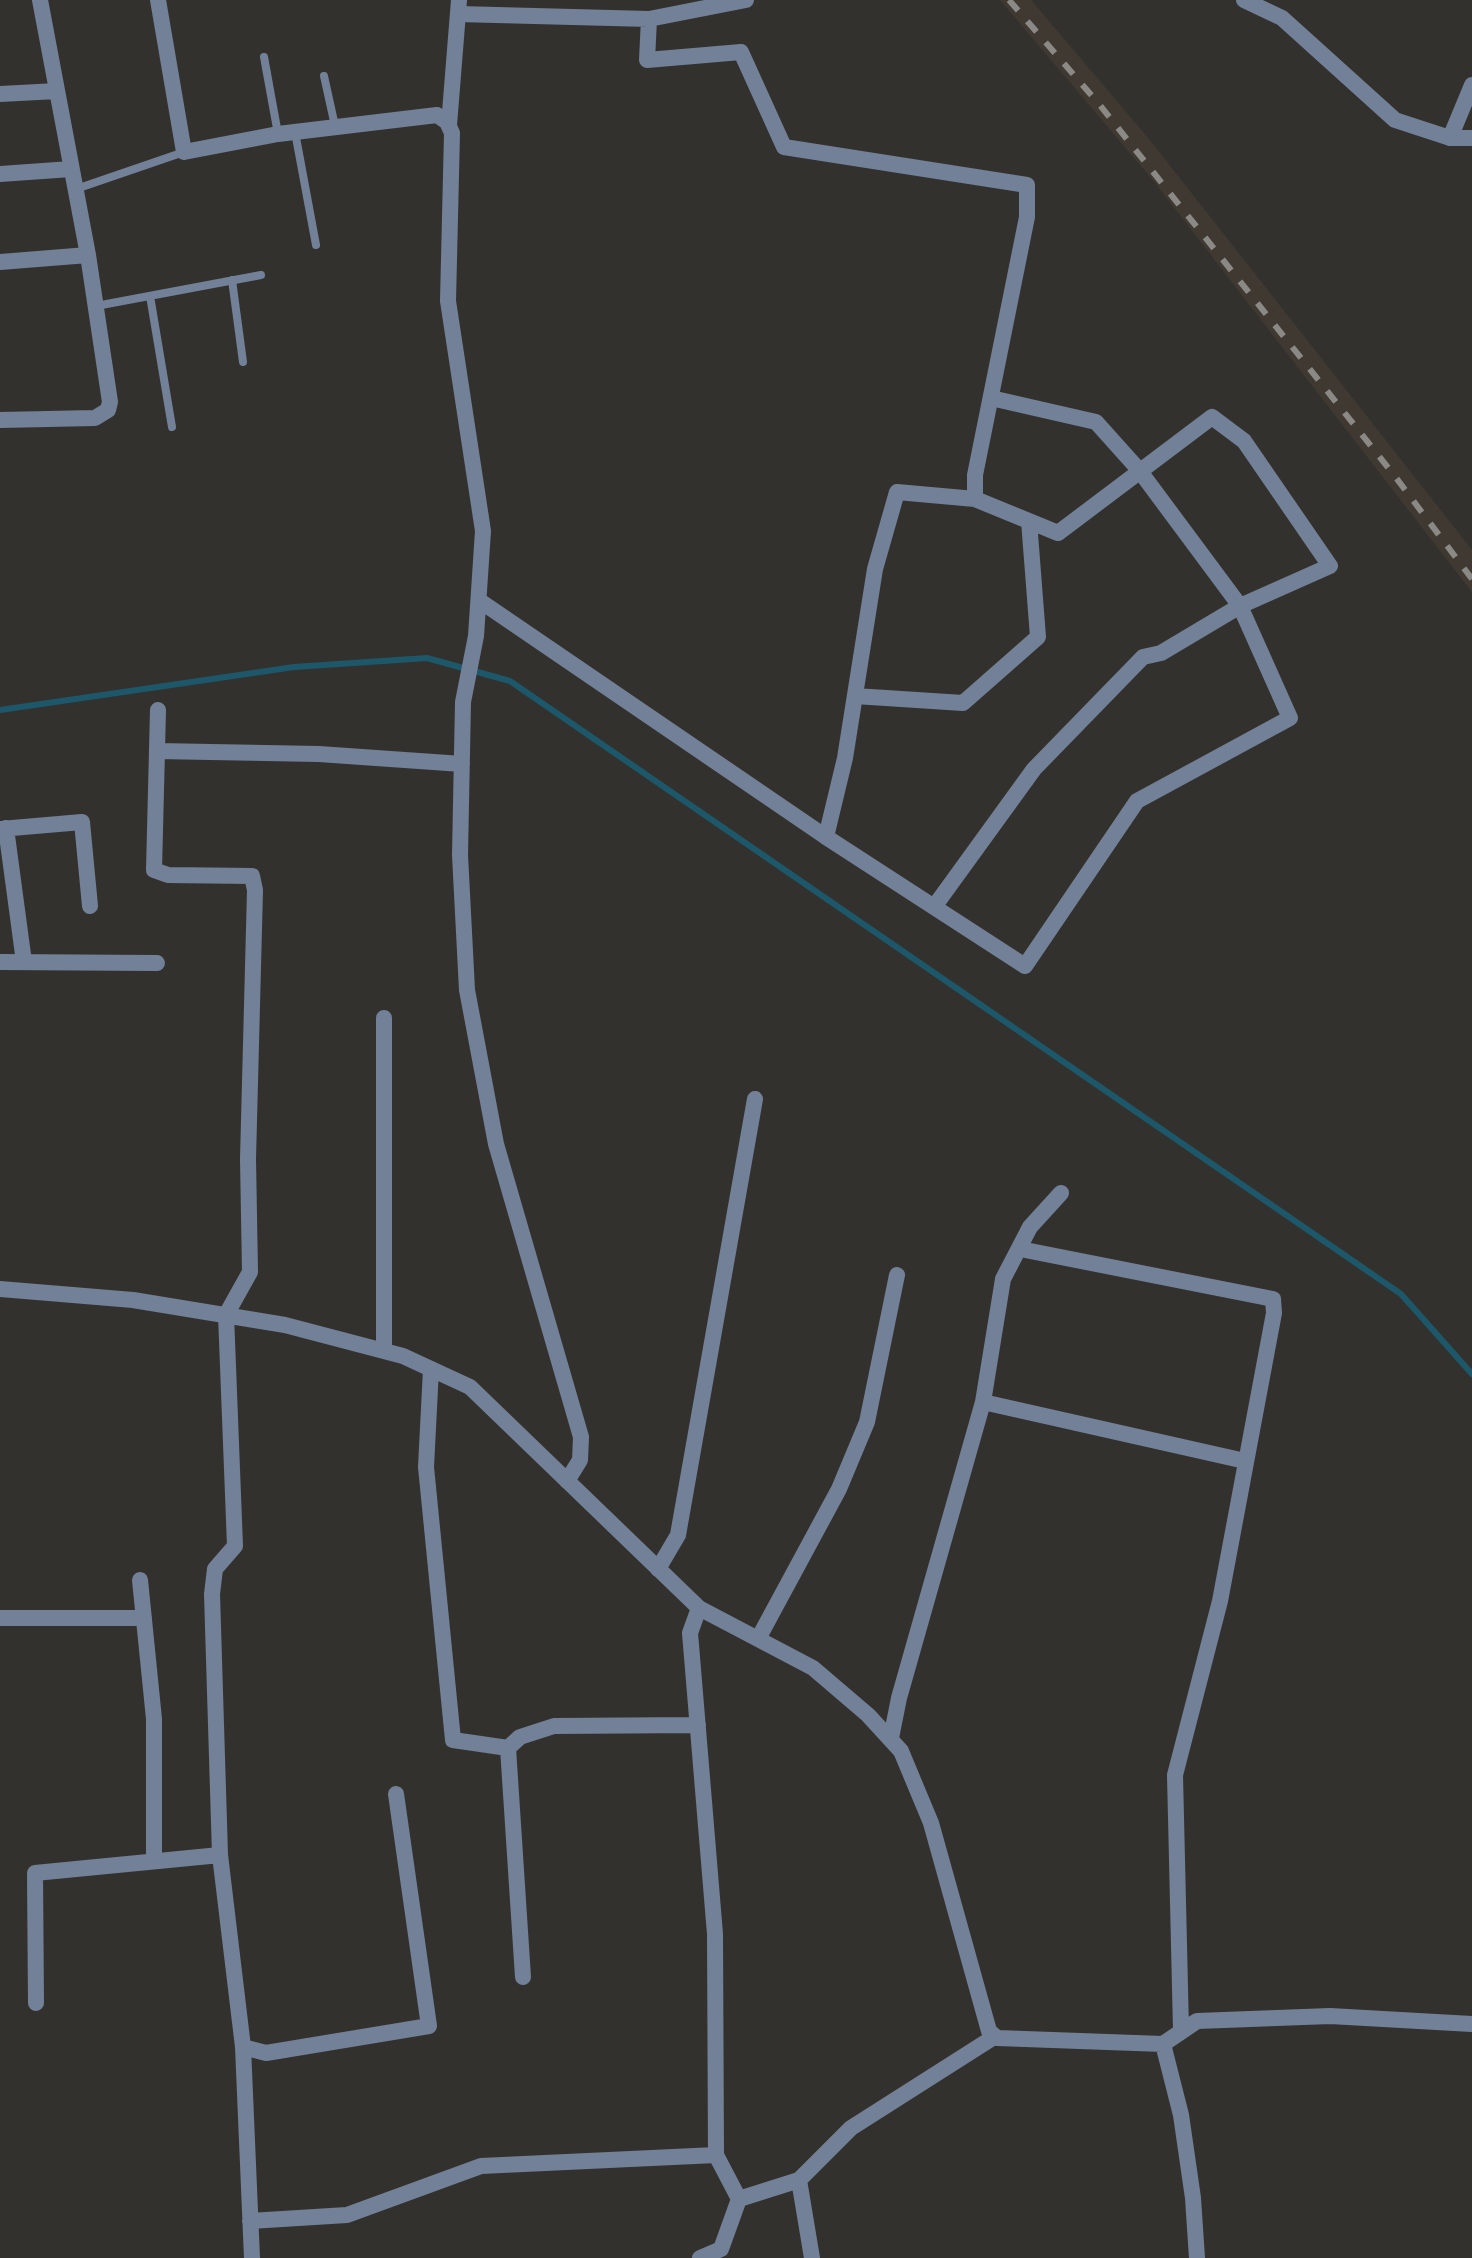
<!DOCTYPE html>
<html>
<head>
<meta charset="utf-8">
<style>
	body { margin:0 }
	canvas { display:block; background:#33312e }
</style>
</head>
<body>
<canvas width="1472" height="2258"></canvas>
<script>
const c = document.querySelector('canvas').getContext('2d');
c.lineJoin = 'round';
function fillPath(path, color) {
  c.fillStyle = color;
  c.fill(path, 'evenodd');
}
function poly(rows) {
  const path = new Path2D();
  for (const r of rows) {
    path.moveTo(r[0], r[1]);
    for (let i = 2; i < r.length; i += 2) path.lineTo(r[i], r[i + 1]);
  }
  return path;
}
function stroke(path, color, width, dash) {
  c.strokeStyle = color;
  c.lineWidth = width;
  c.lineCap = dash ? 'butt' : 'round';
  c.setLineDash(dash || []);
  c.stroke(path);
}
fillPath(poly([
	[1000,0,1031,0,1149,139,1472,550,1472,592,1152,179]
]), '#403932');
stroke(poly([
	[0,710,294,667,427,658,510,681,1401,1294,1472,1374]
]), '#1d586a', 6);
stroke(poly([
	[264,57,278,134],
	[324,76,335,126],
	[295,132,316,245],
	[76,189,184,152],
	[232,280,243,362],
	[150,296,172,427],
	[96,306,261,275]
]), '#728197', 8);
stroke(poly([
	[158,0,184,152,278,134,437,115,447,122,452,133,448,301,483,531,476,636,463,702,460,855,467,990,496,1144,581,1437,580,1460,567,1481],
	[1244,0,1282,18,1395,120,1450,138,1472,138],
	[458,14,649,19,746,0],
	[649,19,647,60,741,52,784,147,1027,185,1027,217,975,475,975,499],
	[0,94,57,91],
	[449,125,459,0],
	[1450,138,1472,85],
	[0,174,71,169],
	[0,262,88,255],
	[0,420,95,418,108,410,110,402,88,255,40,0],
	[480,601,826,837,1025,966,1137,801,1290,718,1240,606,1139,470,1096,422,991,398],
	[855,696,963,703,1038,637,1029,521],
	[158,710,154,870,168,875,252,876,255,890,248,1159,250,1272,226,1315,235,1546,215,1569,212,1594,220,1855,243,2047,252,2258],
	[157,751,319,754,462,764],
	[6,828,24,962],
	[0,829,82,822,90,906],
	[826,837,845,758,875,569,897,492,975,499,1058,533,1212,417,1244,441,1330,566,1240,606,1161,653,1143,657,1034,769,934,907],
	[0,962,157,963],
	[1020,1249,1273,1299,1274,1313,1220,1601,1175,1775,1181,2030],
	[0,1289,133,1300,285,1325,403,1356,470,1387,699,1608,813,1668,868,1715,901,1751,931,1823,989,2031,997,2038,1163,2044,1197,2021,1330,2016,1472,2024],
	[384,1351,384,1018],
	[431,1369,426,1467,453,1740,508,1748],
	[983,1402,1245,1461],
	[658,1569,678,1535,755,1099],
	[140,1580,154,1719,154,1861],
	[0,1618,144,1618],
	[758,1639,839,1489,867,1422,897,1275],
	[891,1738,899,1698,983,1402,1003,1279,1030,1227,1061,1193],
	[508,1748,523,1977],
	[508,1748,520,1737,554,1726,698,1725],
	[36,2003,35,1873,220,1855],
	[1163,2044,1181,2115,1193,2198,1197,2258],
	[243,2047,266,2053,429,2026,396,1794],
	[799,2180,812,2258],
	[739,2199,799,2180,851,2128,994,2037],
	[250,2221,347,2215,481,2166,716,2155,715,1934,690,1633,699,1608],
	[700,2258,721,2249,739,2199,716,2155]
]), '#728197', 16);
stroke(poly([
	[1009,0,1099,104,1394,475,1472,579]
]), '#8b8986', 6, [14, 14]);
</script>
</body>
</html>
